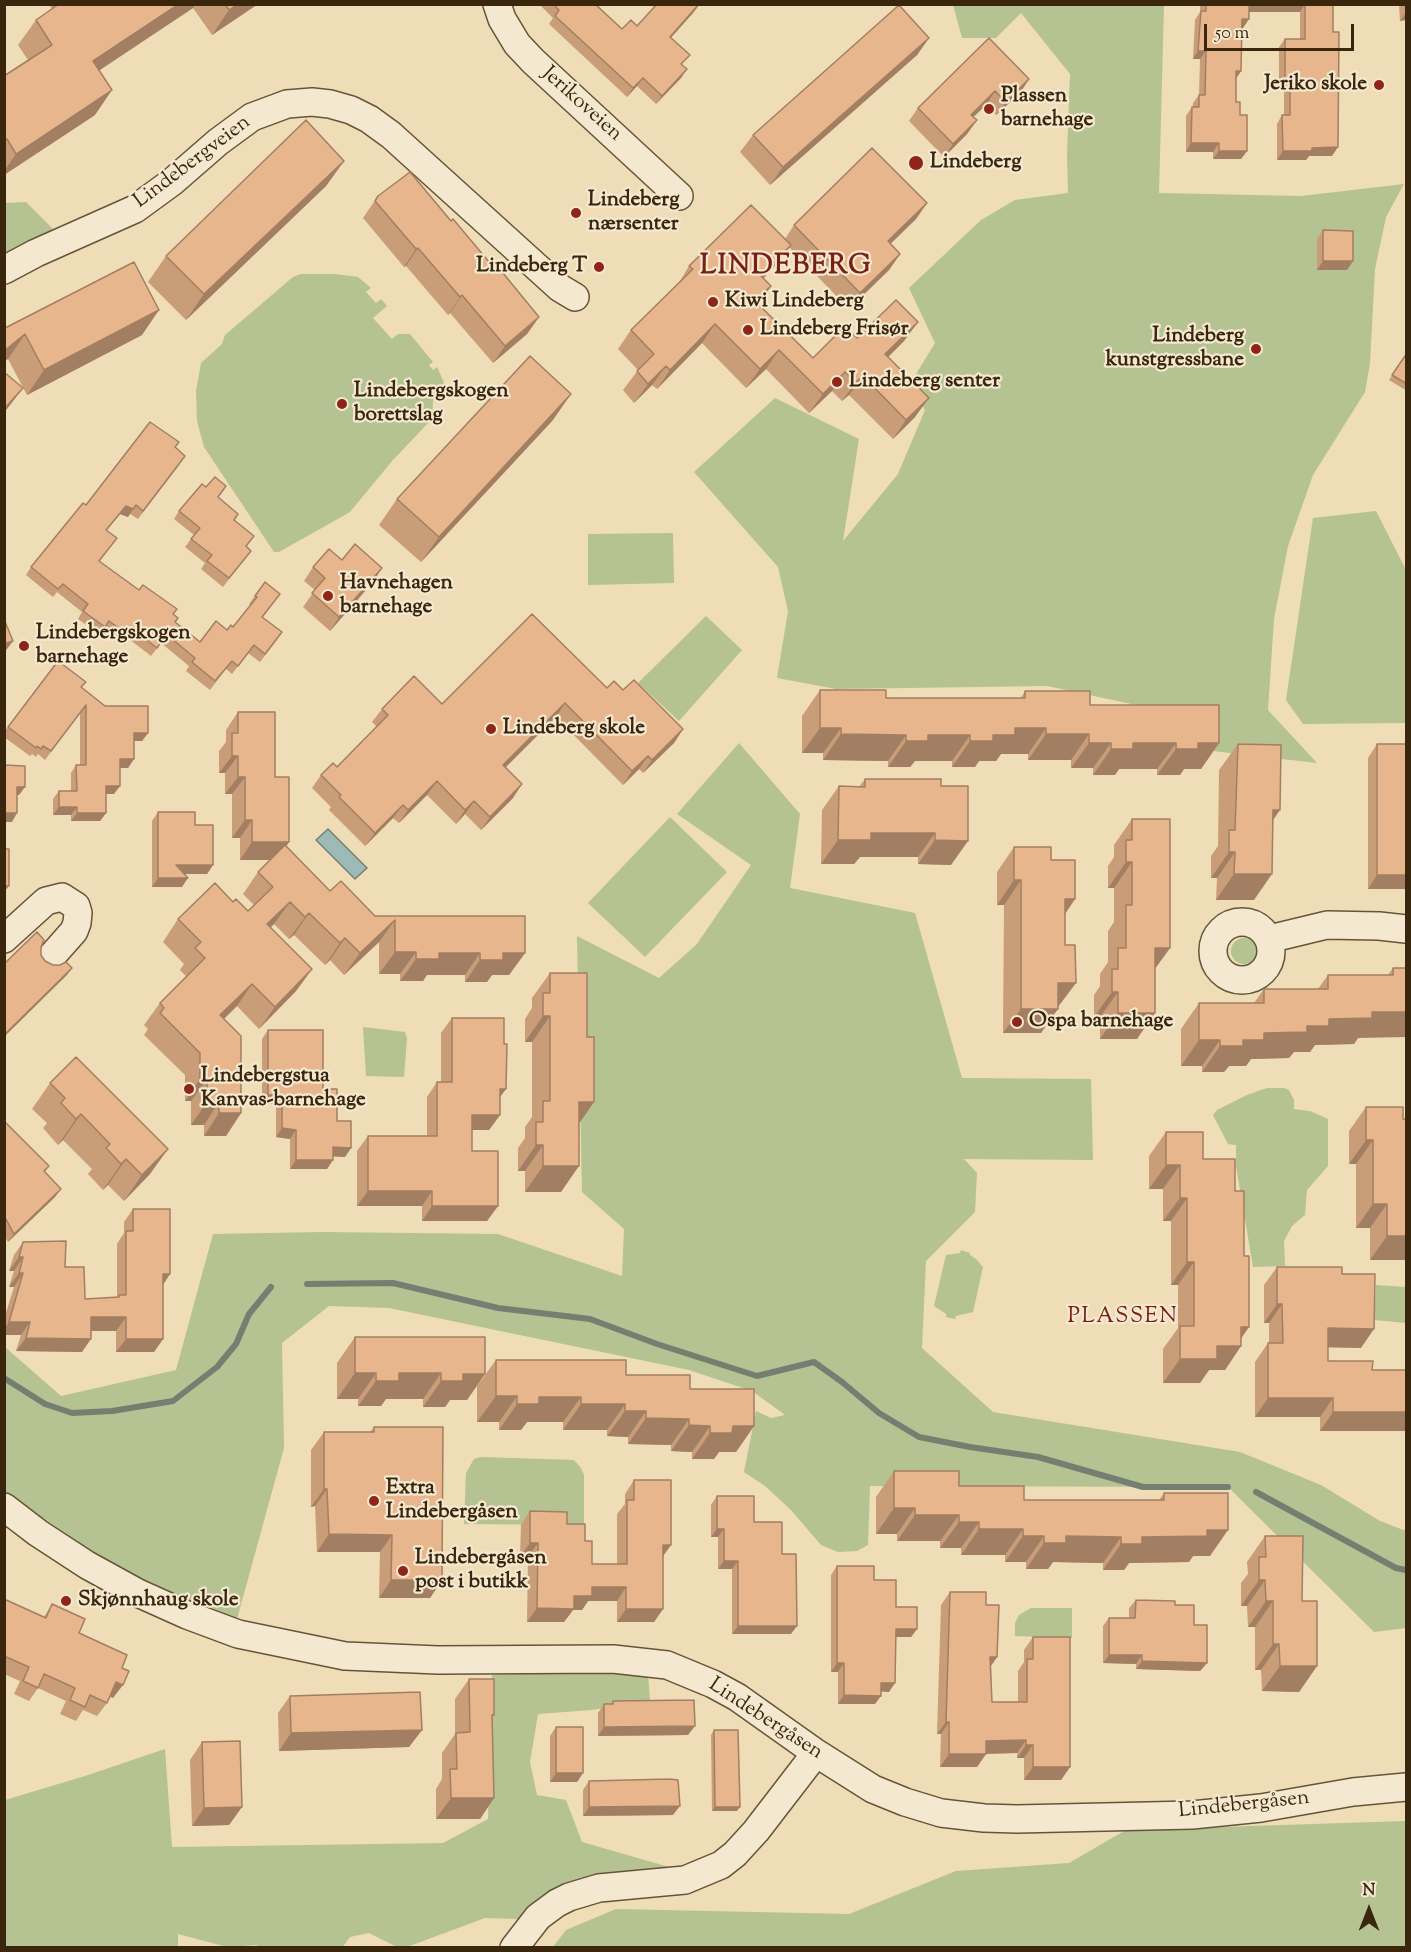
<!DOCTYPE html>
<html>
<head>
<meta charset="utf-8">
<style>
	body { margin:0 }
	#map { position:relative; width:1411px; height:1952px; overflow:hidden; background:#eeddb6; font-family:"Sorts Mill Goudy",serif }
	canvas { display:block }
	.frame { position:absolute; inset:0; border:6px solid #39260d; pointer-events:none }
	.north { position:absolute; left:1339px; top:1880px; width:60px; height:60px; -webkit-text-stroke:4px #f4e9d0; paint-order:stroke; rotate:0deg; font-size:16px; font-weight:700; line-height:24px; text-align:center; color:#39260d }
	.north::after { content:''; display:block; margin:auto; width:21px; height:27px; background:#39260d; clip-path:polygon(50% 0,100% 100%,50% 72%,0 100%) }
	.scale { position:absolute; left:1204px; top:24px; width:150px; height:27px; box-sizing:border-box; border:3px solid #39260d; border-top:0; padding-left:8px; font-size:18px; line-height:21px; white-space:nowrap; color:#39260d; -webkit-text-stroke:4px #f4e9d0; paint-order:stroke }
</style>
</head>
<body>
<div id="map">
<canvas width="1411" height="1952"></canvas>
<div class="frame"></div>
<div class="north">N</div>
<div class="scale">50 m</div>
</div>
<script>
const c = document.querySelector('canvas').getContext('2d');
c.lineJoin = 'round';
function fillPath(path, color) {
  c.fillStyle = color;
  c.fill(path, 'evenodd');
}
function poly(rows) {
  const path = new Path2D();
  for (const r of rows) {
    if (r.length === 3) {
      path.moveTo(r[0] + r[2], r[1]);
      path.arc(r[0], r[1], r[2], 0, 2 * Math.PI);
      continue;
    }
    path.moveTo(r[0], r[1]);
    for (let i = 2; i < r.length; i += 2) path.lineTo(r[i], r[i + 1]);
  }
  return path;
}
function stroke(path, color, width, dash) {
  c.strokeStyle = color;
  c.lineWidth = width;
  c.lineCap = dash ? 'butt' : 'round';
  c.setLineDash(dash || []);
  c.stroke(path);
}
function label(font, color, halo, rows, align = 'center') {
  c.font = font + ' "Sorts Mill Goudy",serif';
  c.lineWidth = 4.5;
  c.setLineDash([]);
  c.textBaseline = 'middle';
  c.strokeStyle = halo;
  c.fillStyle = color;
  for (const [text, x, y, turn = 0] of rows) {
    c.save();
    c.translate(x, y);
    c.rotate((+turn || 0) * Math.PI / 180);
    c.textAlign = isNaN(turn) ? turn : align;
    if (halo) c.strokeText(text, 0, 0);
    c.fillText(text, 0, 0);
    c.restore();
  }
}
fillPath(poly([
	[953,5,1164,5,1159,193,1301,196,1404,184,1386,217,1375,269,1370,363,1365,392,1313,475,1288,546,1274,619,1268,710,1317,763,1213,751,1202,719,1047,686,836,689,777,678,788,611,778,567,694,472,775,398,859,439,843,541,898,474,925,410,910,384,935,343,909,288,981,220,1015,200,1068,193,1067,155,1070,74,1021,13,996,38,962,38],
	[26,202,54,230,5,256,4,203],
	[301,274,335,274,358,277,371,288,366,292,376,303,381,299,387,306,373,318,392,339,398,334,410,334,433,362,429,365,433,370,437,367,445,385,438,392,433,401,432,419,392,461,350,512,279,552,274,552,204,447,197,421,196,391,201,363,222,344,225,335,293,277],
	[1376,511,1406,570,1406,723,1303,724,1286,700,1313,518],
	[673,533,674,583,588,585,588,534],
	[706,616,742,650,679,721,638,683],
	[739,743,800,814,790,888,915,913,962,1078,1091,1079,1093,1160,964,1159,977,1173,975,1212,926,1261,922,1348,993,1412,1240,1452,1321,1485,1380,1521,1406,1531,1406,1628,1374,1632,1228,1487,870,1486,868,1545,857,1551,838,1552,821,1545,791,1510,765,1486,744,1472,756,1411,771,1418,785,1415,752,1391,689,1370,389,1308,329,1306,282,1343,284,1448,237,1619,121,1571,5,1492,5,1347,61,1396,176,1370,213,1234,323,1232,498,1234,622,1276,624,1229,582,1192,577,936,659,978,697,944,751,865,677,814],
	[670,817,727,872,645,957,588,903],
	[1244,951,13],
	[363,1027,405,1032,407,1038,404,1077,366,1076],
	[1267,1088,1284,1088,1289,1090,1294,1100,1294,1109,1310,1111,1328,1119,1328,1166,1307,1190,1305,1215,1292,1226,1284,1241,1285,1266,1253,1267,1236,1166,1236,1145,1228,1144,1213,1115,1217,1110,1247,1095],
	[961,1250,970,1253,970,1255,976,1259,983,1267,973,1312,956,1316,955,1319,946,1317,946,1314,934,1306,946,1255,960,1253],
	[1376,1285,1406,1287,1406,1323,1374,1320],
	[481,1457,574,1460,581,1468,584,1475,584,1525,464,1524,466,1473,474,1459],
	[1031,1608,1072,1608,1072,1638,1015,1636,1015,1623,1019,1615],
	[614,1670,648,1674,650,1701,591,1710,538,1714,530,1762,537,1795,566,1800,582,1842,676,1869,581,1880,518,1919,485,1918,407,1947,397,1947,369,1933,350,1937,342,1948,258,1948,257,1945,227,1947,178,1934,178,1947,5,1948,5,1800,85,1776,165,1749,172,1847,443,1843,488,1819,492,1675],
	[1406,1821,1406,1947,552,1948,566,1930,616,1909,849,1914,956,1871,1069,1863,1126,1830]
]), '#b5c291');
const water = poly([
	[328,829,367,868,355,879,316,840,328,829]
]);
fillPath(water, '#9cbab6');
stroke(water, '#747f72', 1.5);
stroke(poly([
	[307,1284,393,1283,498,1308,590,1319,657,1344,757,1376,814,1362,842,1382,879,1413,919,1437,970,1447,1038,1457,1143,1487,1228,1487],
	[4,1378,45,1404,72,1413,112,1411,173,1401,217,1367,236,1344,249,1314,271,1287],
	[1256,1492,1396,1568,1406,1570]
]), '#747f72', 6);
const minor = poly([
	[497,4,502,19,517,44,533,61,679,196],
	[4,270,36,253,135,209,172,182,218,142,252,117,287,104,312,102,330,104,351,110,369,119,391,135,560,288,575,297],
	[1242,951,29],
	[4,939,46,901,62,897,76,906,78,913,77,923,74,931,51,957],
	[1269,939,1327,925,1379,926,1406,929],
	[4,1507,38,1533,87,1565,138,1593,187,1615,238,1634,345,1656,438,1660,613,1659,667,1665,713,1684,737,1697,816,1753,873,1789,905,1802,941,1813,984,1818,1017,1819,1192,1815,1261,1808,1353,1792,1406,1787],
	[514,1948,538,1917,557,1903,569,1897,599,1888,685,1880,721,1865,735,1854,756,1831,816,1753]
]);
stroke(minor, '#665437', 30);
stroke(minor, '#f4e9d0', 27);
fillPath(poly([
	[49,4,258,4,212,35,193,8,99,70,95,115,4,175,4,76,28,60,18,45,36,20,52,9],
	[539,4,596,4,622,29,637,26,655,7,652,4,699,5,693,13,671,38,682,65,687,69,681,78,656,104,637,86,627,97,549,24,553,18],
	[1202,4,1333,4,1332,156,1309,156,1306,160,1277,160,1277,124,1282,115,1284,115,1284,89,1279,89,1279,47,1285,39,1300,39,1300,12,1249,12,1249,19,1242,28,1241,71,1236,79,1236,102,1240,115,1247,151,1241,159,1213,159,1213,152,1186,152,1186,116,1192,107,1193,107,1193,103,1199,95,1200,59,1193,59,1195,20,1200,12,1200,6],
	[1399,4,1407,4,1407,31,1405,31,1405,20,1400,21],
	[929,38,917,55,770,185,740,152,753,135],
	[1029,79,1020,93,996,115,986,105,973,117,977,120,967,134,944,157,909,121,918,108],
	[344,161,326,186,186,320,148,282,166,256],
	[378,196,451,221,539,317,527,334,493,363,450,313,448,315,406,266,404,267,363,218],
	[927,203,916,219,890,244,900,254,889,270,849,309,789,247,777,264,763,279,771,286,758,304,813,358,857,338,918,322,904,341,888,357,915,417,893,439,849,395,842,401,832,391,809,413,766,369,746,388,702,343,657,389,652,385,634,403,623,390,638,370,618,349,631,330,677,286,689,266,785,239,794,225],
	[1323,230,1353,261,1347,270,1317,270,1317,239],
	[4,327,5,328,142,335,27,395,8,359,4,361],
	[1407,352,1407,391,1389,380],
	[553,420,421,562,379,525,397,499],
	[175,448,180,464,138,519,130,514,128,517,120,514,107,530,111,546,99,561,173,614,175,622,200,642,233,627,251,605,249,604,265,582,280,594,263,617,277,640,260,662,248,653,232,674,226,669,210,690,186,671,189,666,161,643,151,656,129,639,125,645,104,629,100,635,78,619,82,612,57,592,53,597,26,575,31,567,86,505],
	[218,497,234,520,246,547,251,551,223,587,201,569,205,563,185,547,194,535,174,519,179,511],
	[342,560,373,582,330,631,303,607,315,590,304,581,313,567],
	[82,687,105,706,148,733,142,741,134,741,134,759,128,768,120,768,114,794,106,794,106,813,100,821,71,821,71,815,53,815,53,799,59,791,71,791,71,773,76,765,80,765,80,713,45,760,38,754,36,757,32,754,30,756,4,737,4,732,8,727],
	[607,688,623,690,683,729,674,743,643,773,639,769,623,785,556,717,505,767,513,798,481,830,465,814,456,824,427,795,399,823,393,818,365,846,329,810,331,807,312,788,321,775,337,767,377,727,372,722,382,709,442,704],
	[820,690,886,698,1021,698,1025,691,1090,705,1219,743,1201,769,1184,769,1180,775,1157,775,1157,769,1119,769,1115,775,1093,775,1093,768,1071,768,1071,760,1028,760,1028,754,1001,754,996,761,979,761,975,767,952,767,952,761,915,761,910,767,888,767,888,761,823,760,823,753,802,753,802,716],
	[238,712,275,777,289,842,286,846,330,891,375,916,525,953,509,975,492,975,487,982,465,982,465,975,427,975,423,981,400,981,400,974,379,974,379,942,344,975,330,960,325,965,294,935,289,939,274,924,270,928,312,969,296,991,259,1029,237,1006,224,1019,241,1113,226,1136,204,1136,204,1125,191,1125,191,1101,185,1101,185,1075,144,1035,148,1029,144,1025,160,1003,186,976,180,970,184,964,163,942,178,919,233,902,248,911,254,905,243,894,258,872,271,860,240,860,240,838,232,838,232,794,225,794,225,773,219,773,219,751,226,742,226,730],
	[1238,744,1273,821,1254,900,1216,900,1217,878,1211,878,1211,856,1218,846,1219,770],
	[1377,744,1407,889,1368,889,1368,758],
	[865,779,941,786,951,865,918,864,918,857,860,857,854,864,821,864,822,810,839,786,859,787],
	[158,812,195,825,213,865,207,874,184,874,182,887,152,887,152,821],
	[1132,819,1170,948,1155,969,1137,1039,1100,1039,1100,1017,1094,1017,1094,995,1100,986,1100,974,1108,962,1108,931,1114,922,1114,888,1108,888,1108,866,1114,857,1114,845],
	[1014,847,1051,860,1075,899,1065,914,1058,1007,1041,1033,1003,1033,1004,905,997,905,997,872],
	[1393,968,1407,968,1354,1044,1315,1045,1310,1052,1294,1052,1289,1058,1251,1059,1246,1066,1229,1066,1224,1072,1202,1072,1202,1066,1181,1066,1181,1029,1199,1003,1254,1003,1264,989,1318,989,1328,975,1388,975],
	[550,973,587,1037,594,1102,579,1123,561,1192,525,1192,525,1171,518,1171,518,1148,525,1138,525,1127,532,1117,532,1042,525,1042,525,1019,532,1008,532,998],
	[452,1018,500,1098,500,1115,489,1130,472,1130,472,1151,498,1206,487,1221,422,1221,422,1206,357,1206,357,1151,368,1136,427,1136,427,1097,437,1082,441,1082,441,1033],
	[268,1030,323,1089,337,1121,351,1148,345,1157,333,1156,333,1160,327,1169,290,1169,290,1139,276,1137,276,1104,262,1104,262,1039],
	[50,1083,150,1174,124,1201,108,1185,103,1190,88,1174,92,1169,63,1140,58,1145,43,1128,47,1123,32,1109],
	[1366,1107,1403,1119,1407,1260,1370,1260,1370,1228,1356,1228,1356,1164,1349,1164,1349,1131],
	[4,1121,49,1166,45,1172,55,1197,8,1242,4,1235],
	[1166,1132,1203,1159,1235,1191,1241,1346,1225,1370,1209,1370,1200,1383,1163,1383,1163,1349,1178,1328,1178,1285,1171,1285,1171,1221,1163,1221,1163,1189,1149,1189,1149,1156],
	[133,1209,163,1285,163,1339,154,1352,116,1352,116,1331,91,1331,82,1352,16,1351,21,1335,4,1335,4,1319,14,1287,9,1287,14,1271,9,1271,14,1255,23,1242,65,1267,85,1299,117,1297,117,1244,124,1233,124,1222],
	[1277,1267,1342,1274,1361,1348,1328,1347,1328,1361,1372,1370,1407,1431,1320,1431,1320,1417,1255,1417,1255,1362,1268,1343,1269,1343,1269,1323,1264,1323,1264,1285],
	[355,1337,485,1374,467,1400,450,1400,445,1407,423,1407,423,1399,386,1399,381,1406,358,1406,358,1399,337,1399,337,1363],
	[496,1360,626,1375,690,1389,754,1426,736,1452,719,1452,714,1459,692,1459,692,1452,671,1451,671,1445,628,1444,628,1437,607,1436,607,1430,563,1430,563,1422,527,1422,521,1430,499,1430,499,1422,477,1422,477,1386],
	[374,1427,442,1580,430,1598,379,1598,380,1552,317,1552,315,1506,311,1507,311,1450,324,1432,370,1432],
	[894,1471,1024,1500,1159,1500,1164,1493,1210,1556,1193,1556,1189,1562,1129,1563,1124,1570,1103,1570,1103,1563,1053,1562,1048,1569,1026,1569,1026,1562,1005,1562,1005,1555,961,1555,961,1548,940,1548,940,1541,897,1541,897,1534,876,1534,876,1497],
	[634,1480,671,1545,663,1555,663,1609,654,1622,617,1622,617,1601,588,1601,582,1610,573,1610,564,1622,527,1622,528,1557,520,1557,521,1525,530,1511,567,1524,585,1541,592,1564,617,1564,617,1514,625,1504,625,1494],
	[717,1496,754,1522,782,1554,791,1634,732,1634,732,1569,718,1569,718,1537,711,1537,711,1505],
	[1265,1536,1302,1601,1317,1666,1299,1692,1262,1691,1261,1670,1255,1670,1255,1627,1248,1627,1247,1606,1241,1606,1241,1583,1248,1574,1247,1562],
	[837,1566,874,1580,896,1607,917,1629,911,1637,896,1637,889,1692,881,1691,875,1704,838,1704,838,1672,831,1672,831,1575],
	[950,1592,986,1605,997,1657,991,1666,992,1702,1018,1702,1018,1671,1024,1662,1024,1650,1033,1637,1070,1767,1061,1780,1024,1780,1024,1758,1017,1758,1017,1753,986,1754,977,1767,940,1767,941,1734,937,1734,941,1605],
	[4,1599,44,1617,52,1604,79,1633,122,1668,113,1698,110,1697,107,1703,97,1716,83,1710,76,1721,60,1714,66,1701,38,1688,29,1701,14,1694,20,1681,4,1674],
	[1136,1600,1175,1605,1194,1625,1207,1663,1200,1671,1136,1669,1136,1664,1103,1663,1103,1626,1109,1618,1129,1618,1129,1608],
	[469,1679,492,1718,494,1798,480,1819,436,1819,436,1789,442,1779,442,1753,455,1734,455,1699],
	[290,1696,422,1730,409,1747,279,1751,278,1713],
	[613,1701,688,1735,598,1736,598,1713,604,1704,611,1704],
	[556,1727,583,1773,577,1782,550,1782,550,1736],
	[714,1730,737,1811,712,1811,711,1735],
	[202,1742,242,1807,229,1825,192,1826,190,1760],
	[589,1781,673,1815,583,1816,583,1790]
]), '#c89d78');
fillPath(poly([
	[179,4,196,4,193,8,76,86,93,61],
	[238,4,258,4,212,35,229,10],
	[1249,4,1305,4,1300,12,1243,12],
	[699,5,693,13,664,45,670,37],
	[1407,11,1407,18,1405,20,1400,21],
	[1242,19,1249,19,1243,28,1237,28],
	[929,38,917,55,770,185,783,167],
	[1198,51,1206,51,1200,59,1193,59],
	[687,69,681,78,656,104,662,96],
	[1236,71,1241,71,1235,80],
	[643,78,637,86,627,97,633,88],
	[1029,79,1020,93,996,115,1006,102],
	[1285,80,1290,80,1284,89,1279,89],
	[112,90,95,115,4,175,4,171,16,154],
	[995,91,986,105,962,128,971,115],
	[977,120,967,134,944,157,953,144],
	[1191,143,1219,143,1213,152,1186,152],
	[1338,147,1332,156,1309,156,1306,160,1277,160,1283,151,1312,148],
	[1219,151,1247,151,1241,159,1213,159],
	[344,161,326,186,186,320,204,294],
	[927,203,916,219,877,257,888,241],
	[791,245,777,264,747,295,761,276],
	[418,248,406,266,404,267,416,249],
	[900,254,889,270,849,309,860,293],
	[1323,261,1353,261,1347,270,1317,270],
	[771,286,758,306,755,301],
	[462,295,450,313,448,315,460,297],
	[159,310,142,335,27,395,44,370],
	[539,317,527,334,493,363,505,346],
	[918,322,904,341,872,373,885,354],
	[715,324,702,343,657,389,670,370],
	[25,334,8,359,4,361,4,351],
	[779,350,766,369,746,388,760,369],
	[666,366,652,385,634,403,648,384],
	[845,372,832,391,809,413,823,394],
	[863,376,849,395,842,401,856,382],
	[23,388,4,413,4,409],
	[571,394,553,420,421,562,439,537],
	[929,398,915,417,893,439,906,420],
	[126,506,133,509,128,517,120,514,101,538],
	[382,568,373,582,330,631,339,617],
	[13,641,4,653,4,644],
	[565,703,556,717,494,779,503,765],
	[820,728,841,728,823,753,802,753],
	[1015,728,1046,728,1028,754,1001,754,996,761,979,761,975,767,952,767,970,741],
	[683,729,674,743,643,773,652,760],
	[134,733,148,733,142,741,128,741],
	[841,734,906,735,888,761,823,760],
	[1046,734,1089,734,1071,760,1028,760],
	[928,735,970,735,952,761,915,761,910,767,888,767,906,741],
	[1089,743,1111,743,1093,768,1071,768],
	[1133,743,1176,743,1157,769,1119,769,1115,775,1093,775,1111,749],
	[1198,743,1219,743,1201,769,1184,769,1180,775,1157,775,1176,749],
	[232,756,238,756,225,773,219,773],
	[648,756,639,769,623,785,632,771],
	[120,759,134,759,128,768,114,768],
	[238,777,245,777,232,794,225,794],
	[437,781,427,795,399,823,408,810],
	[522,784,513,798,481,830,490,817],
	[106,786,120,786,114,794,100,794],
	[17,787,25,787,19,795,12,795],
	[474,801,465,814,456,824,465,810],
	[403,805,393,818,365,846,375,833],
	[59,807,77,807,71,815,53,815],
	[1273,810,1280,810,1262,836],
	[4,813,17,813,12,822,4,822],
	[77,813,106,813,100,821,71,821],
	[245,820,252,820,240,838,232,838],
	[871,833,935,833,918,857,860,857,854,864,821,864,838,840],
	[935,840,968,841,951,865,918,864],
	[252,842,289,842,277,860,240,860],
	[1229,852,1235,852,1217,878,1211,878],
	[1126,862,1132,862,1114,888,1108,888],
	[176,865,213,865,207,874,170,874],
	[1234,874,1272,874,1254,900,1216,900],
	[1377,875,1407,875,1407,889,1368,889],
	[158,878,188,878,182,887,152,887],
	[1014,880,1021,880,1004,905,997,905],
	[4,886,9,886,4,892],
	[1065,899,1075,899,1058,924],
	[290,902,274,924,251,947,267,924],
	[309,913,294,935,289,939,305,917],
	[395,920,379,942,344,975,360,953],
	[345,938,330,960,325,965,340,943],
	[1155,948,1170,948,1151,974],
	[395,952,416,952,400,974,379,974],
	[439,953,480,953,465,975,427,975,423,981,400,981,416,959],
	[503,953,525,953,509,975,492,975,487,982,465,982,480,960],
	[72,968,67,975,4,1037,4,1035],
	[312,969,296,991,259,1029,275,1007],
	[1058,983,1076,983,1058,1007,1040,1007],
	[252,984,237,1006,205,1037,220,1015],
	[1112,992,1118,992,1100,1017,1094,1017],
	[1021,1009,1058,1009,1041,1033,1003,1033],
	[1372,1012,1407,1012,1407,1037,1358,1038,1354,1044,1315,1045,1310,1052,1294,1052,1289,1058,1251,1059,1246,1066,1229,1066,1224,1072,1202,1072,1220,1046,1264,1033,1307,1026,1329,1019],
	[1118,1013,1155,1013,1137,1039,1100,1039],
	[543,1016,550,1016,532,1042,525,1042],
	[1199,1040,1220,1040,1202,1066,1181,1066],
	[200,1079,207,1079,191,1101,185,1101],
	[500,1089,506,1089,495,1104],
	[268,1095,282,1095,276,1104,262,1104],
	[207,1102,219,1102,204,1125,191,1125],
	[579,1102,594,1102,576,1128],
	[219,1113,241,1113,226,1136,204,1136],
	[81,1114,63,1140,58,1145,76,1119],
	[472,1115,500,1115,489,1130,461,1130],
	[282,1128,296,1130,290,1139,276,1137],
	[1366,1140,1373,1140,1356,1164,1349,1164],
	[536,1145,543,1145,525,1171,518,1171],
	[333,1147,351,1148,345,1157,327,1156],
	[168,1149,150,1174,124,1201,142,1175],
	[126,1159,108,1185,103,1190,121,1164],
	[296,1160,333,1160,327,1169,290,1169],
	[1166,1165,1180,1165,1163,1189,1149,1189],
	[543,1166,579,1166,561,1192,525,1192],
	[61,1189,55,1197,8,1242,14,1234],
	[368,1191,432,1191,422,1206,357,1206],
	[1180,1198,1187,1198,1171,1221,1163,1221],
	[1373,1204,1387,1204,1370,1228,1356,1228],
	[432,1206,498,1206,487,1221,422,1221],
	[1387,1236,1407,1236,1407,1260,1370,1260],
	[19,1257,23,1257,14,1271,9,1271],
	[1187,1262,1194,1262,1178,1285,1171,1285],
	[19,1273,23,1273,14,1287,9,1287],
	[163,1274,170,1274,161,1288],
	[1277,1304,1282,1304,1269,1323,1264,1323],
	[91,1317,126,1317,116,1331,82,1331],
	[9,1322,30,1322,21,1335,4,1335,4,1329],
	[1241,1327,1249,1327,1236,1346,1241,1346,1225,1370,1209,1370,1200,1383,1163,1383,1180,1359,1217,1346],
	[1328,1328,1374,1329,1361,1348,1315,1347],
	[26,1338,91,1339,82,1352,16,1351],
	[126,1339,163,1339,154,1352,116,1352],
	[355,1373,376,1373,358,1399,337,1399],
	[399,1373,441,1373,423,1399,386,1399,381,1406,358,1406,376,1381],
	[463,1374,485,1374,467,1400,450,1400,445,1407,423,1407,441,1381],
	[496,1396,517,1396,499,1422,477,1422],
	[539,1397,581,1397,563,1422,527,1422,521,1430,499,1430,517,1404],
	[1268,1398,1333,1398,1320,1417,1255,1417],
	[581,1404,625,1404,607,1430,563,1430],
	[625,1411,646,1411,628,1437,607,1436],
	[1333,1412,1407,1412,1407,1431,1320,1431],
	[646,1418,689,1419,671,1445,628,1444],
	[689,1425,710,1426,692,1452,671,1451],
	[733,1426,754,1426,736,1452,719,1452,714,1459,692,1459,710,1433],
	[324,1489,327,1489,315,1506,311,1507],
	[894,1508,915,1508,897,1534,876,1534],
	[915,1515,959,1515,940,1541,897,1541],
	[959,1522,979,1522,961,1548,940,1548],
	[717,1529,724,1529,718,1537,711,1537],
	[979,1529,1023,1529,1005,1555,961,1555],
	[1207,1530,1228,1530,1210,1556,1193,1556,1189,1562,1129,1563,1124,1570,1103,1570,1121,1544,1142,1537],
	[329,1534,392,1535,380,1552,317,1552],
	[1023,1536,1044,1536,1026,1562,1005,1562],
	[1066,1536,1121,1537,1103,1563,1053,1562,1048,1569,1026,1569,1044,1543],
	[530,1543,538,1543,528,1557,520,1557],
	[663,1545,671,1545,661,1559],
	[724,1561,738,1561,732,1569,718,1569],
	[391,1580,442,1580,430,1598,379,1598],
	[1259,1580,1265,1580,1247,1606,1241,1606],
	[592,1587,626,1587,617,1601,588,1601,582,1610,573,1610,564,1622,527,1622,537,1608,574,1596],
	[1266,1601,1273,1601,1255,1627,1248,1627],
	[626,1609,663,1609,654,1622,617,1622],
	[738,1626,797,1626,791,1634,732,1634],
	[896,1629,917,1629,911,1637,890,1637],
	[1273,1644,1279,1644,1261,1670,1255,1670],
	[1109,1655,1142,1655,1136,1664,1103,1663],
	[990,1657,997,1657,988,1670],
	[1142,1661,1207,1663,1200,1671,1136,1669],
	[837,1663,844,1663,838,1672,831,1672],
	[1280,1666,1317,1666,1299,1692,1262,1691],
	[116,1682,123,1685,113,1698,107,1695],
	[881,1683,895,1683,889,1692,875,1691],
	[844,1695,881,1696,875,1704,838,1704],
	[946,1722,949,1722,941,1734,937,1734],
	[695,1726,688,1735,598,1736,604,1727],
	[422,1730,409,1747,279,1751,291,1733],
	[1026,1740,1017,1753,977,1754,986,1741],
	[1026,1745,1033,1745,1024,1758,1017,1758],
	[949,1754,986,1754,977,1767,940,1767],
	[1033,1767,1070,1767,1061,1780,1024,1780],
	[556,1773,583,1773,577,1782,550,1782],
	[451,1798,494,1798,480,1819,436,1819],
	[680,1806,673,1815,583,1816,589,1807],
	[242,1807,229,1825,192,1826,204,1808],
	[715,1807,740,1807,737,1811,712,1811]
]), '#a27f62');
const building = poly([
	[59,4,179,4,93,61,112,90,16,154,7,139,4,141,4,76,52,45,36,20,59,4],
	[225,4,238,4,229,10,225,4],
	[553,4,595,4,622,29,631,20,637,26,657,4,699,4,670,37,690,55,681,64,687,69,662,96,643,78,633,88,555,16,559,10,553,4],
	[1206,4,1249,4,1249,19,1242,19,1241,71,1236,71,1236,102,1240,102,1240,115,1247,115,1247,151,1219,151,1219,143,1191,143,1192,107,1199,107,1199,95,1205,95,1206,51,1198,51,1201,11,1206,11,1206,4],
	[1305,4,1333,4,1333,32,1339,32,1338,147,1312,148,1312,151,1283,151,1282,115,1290,115,1290,80,1285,80,1285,39,1305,39,1305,4],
	[899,5,929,38,783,167,753,135,899,5],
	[989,38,1029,79,1006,102,995,91,971,115,977,120,953,144,918,108,989,38],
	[306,120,344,161,204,294,166,256,306,120],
	[872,148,927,203,888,241,900,254,860,293,794,225,872,148],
	[410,172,451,221,453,219,495,269,498,267,539,317,505,346,462,295,460,297,418,248,416,249,375,201,378,196,410,172],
	[751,205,791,245,761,276,771,286,755,301,813,358,845,326,857,338,896,300,918,322,885,354,929,398,906,420,863,376,856,382,845,372,823,394,779,350,760,369,715,324,670,370,666,366,648,384,637,371,654,354,631,330,693,269,689,266,751,205],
	[1323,230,1353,231,1353,261,1323,261,1323,230],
	[134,262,159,310,44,370,25,334,4,351,4,327,5,328,134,262],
	[1407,353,1407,384,1392,375,1407,353],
	[530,356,571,394,439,537,397,499,530,356],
	[4,372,23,388,4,409,4,372],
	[150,422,179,442,175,447,185,456,143,511,136,505,133,509,126,506,106,530,117,538,99,561,139,590,143,585,177,609,173,614,178,618,175,622,200,642,216,621,227,630,231,625,233,627,257,597,255,596,265,582,280,594,262,617,282,632,265,654,254,645,238,666,232,661,215,681,192,662,195,658,166,634,157,648,135,631,131,637,109,621,105,627,83,611,88,604,63,584,58,589,31,567,83,503,86,505,150,422],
	[215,477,226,486,218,497,238,514,234,520,254,536,246,546,251,551,229,578,207,561,212,555,191,539,200,528,179,511,202,484,206,487,215,477],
	[355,544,382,568,339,617,312,593,325,578,313,567,329,549,342,560,355,544],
	[532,614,607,688,614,681,623,690,634,680,683,729,652,760,648,756,632,771,565,703,503,765,522,784,490,817,474,801,465,810,437,781,408,810,403,805,375,833,339,797,341,795,321,775,333,763,337,767,388,715,382,709,414,676,442,704,532,614],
	[4,619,13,641,4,644,4,619],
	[58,661,86,682,81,687,105,706,148,706,148,733,134,733,134,759,120,759,120,786,106,786,106,813,77,813,77,807,59,807,59,791,77,791,76,765,86,765,86,705,51,751,43,746,41,749,37,746,36,748,8,727,58,661],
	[820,690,886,690,886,698,1025,698,1025,691,1090,691,1090,705,1219,705,1219,743,1198,743,1198,749,1176,749,1176,743,1133,743,1133,749,1111,749,1111,743,1089,743,1089,734,1046,734,1046,728,1015,728,1015,735,993,735,993,741,970,741,970,735,928,735,928,741,906,741,906,735,841,734,841,728,820,728,820,690],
	[238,712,275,712,275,777,289,777,289,842,252,842,252,820,245,820,245,777,238,777,238,756,232,756,232,733,238,733,238,712],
	[1238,744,1281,745,1280,810,1273,810,1272,874,1234,874,1235,852,1229,852,1229,830,1235,830,1238,744],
	[1377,744,1407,744,1407,875,1377,875,1377,744],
	[4,765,25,766,25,787,17,787,17,813,4,813,4,765],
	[865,779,941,779,941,786,968,786,968,841,935,840,935,833,871,833,871,840,838,840,839,786,865,787,865,779],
	[158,812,195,812,195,825,213,825,213,865,176,865,188,878,158,878,158,812],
	[1132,819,1170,819,1170,948,1155,948,1155,1013,1118,1013,1118,992,1112,992,1112,969,1118,969,1118,948,1126,948,1126,905,1132,905,1132,862,1126,862,1126,840,1132,840,1132,819],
	[285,845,330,891,341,881,375,916,525,916,525,953,503,953,503,960,480,960,480,953,439,953,439,959,416,959,416,952,395,952,395,920,360,953,345,938,340,943,309,913,305,917,290,902,267,924,312,969,275,1007,252,984,220,1015,241,1036,241,1113,219,1113,219,1102,207,1102,207,1079,200,1079,200,1053,160,1013,164,1008,160,1003,205,958,195,948,201,942,178,919,215,883,233,902,236,899,248,911,273,887,258,872,285,845],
	[1014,847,1051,847,1051,860,1075,860,1075,899,1065,899,1065,945,1075,945,1076,983,1058,983,1058,1009,1021,1009,1021,880,1014,880,1014,847],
	[4,849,9,849,9,886,4,886,4,849],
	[37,932,44,940,41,947,41,955,45,961,53,965,60,965,66,962,72,968,4,1035,4,964,37,932],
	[1393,968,1407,968,1407,1012,1372,1012,1372,1018,1329,1019,1329,1026,1307,1026,1307,1032,1264,1033,1264,1040,1243,1040,1243,1046,1220,1046,1220,1040,1199,1040,1199,1003,1264,1003,1264,989,1328,989,1328,975,1393,975,1393,968],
	[550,973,587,973,587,1037,594,1037,594,1102,579,1102,579,1166,543,1166,543,1145,536,1145,536,1122,543,1122,543,1101,550,1101,550,1016,543,1016,543,993,550,993,550,973],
	[452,1018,504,1018,504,1044,507,1044,506,1089,500,1089,500,1115,472,1115,472,1151,498,1151,498,1206,432,1206,432,1191,368,1191,368,1136,437,1136,437,1082,452,1082,452,1018],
	[268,1030,323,1030,323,1089,337,1089,337,1121,351,1121,351,1148,333,1147,333,1160,296,1160,296,1130,282,1128,282,1095,268,1095,268,1030],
	[76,1057,168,1149,142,1175,126,1159,121,1164,106,1148,110,1144,81,1114,76,1119,61,1103,65,1098,50,1083,76,1057],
	[1366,1107,1403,1107,1403,1119,1407,1119,1407,1236,1387,1236,1387,1204,1373,1204,1373,1140,1366,1140,1366,1107],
	[4,1121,49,1166,44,1171,61,1189,14,1234,6,1219,4,1221,4,1121],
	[1166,1132,1203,1132,1203,1159,1235,1159,1235,1191,1244,1191,1244,1256,1249,1256,1249,1327,1241,1327,1241,1346,1217,1346,1217,1359,1180,1359,1180,1326,1194,1326,1194,1262,1187,1262,1187,1198,1180,1198,1180,1165,1166,1165,1166,1132],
	[133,1209,170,1209,170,1274,163,1274,163,1339,126,1339,126,1317,91,1317,91,1339,26,1338,30,1322,9,1322,23,1273,19,1273,23,1257,19,1257,23,1242,66,1241,65,1267,84,1267,85,1299,119,1297,119,1295,126,1295,126,1231,133,1231,133,1209],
	[1277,1267,1342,1267,1342,1274,1375,1274,1374,1329,1328,1328,1328,1361,1373,1361,1372,1370,1407,1370,1407,1412,1333,1412,1333,1398,1268,1398,1268,1343,1283,1343,1282,1304,1277,1304,1277,1267],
	[355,1337,485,1337,485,1374,463,1374,463,1381,441,1381,441,1373,399,1373,399,1381,376,1381,376,1373,355,1373,355,1337],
	[496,1360,626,1360,626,1375,690,1375,690,1389,754,1389,754,1426,733,1426,732,1433,710,1433,710,1426,689,1425,689,1419,646,1418,646,1411,625,1411,625,1404,581,1404,581,1397,539,1397,539,1404,517,1404,517,1396,496,1396,496,1360],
	[374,1427,443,1427,442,1580,391,1580,392,1535,329,1534,327,1489,324,1489,324,1432,374,1432,374,1427],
	[894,1471,959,1471,959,1486,1024,1486,1024,1500,1164,1500,1164,1493,1228,1493,1228,1530,1207,1530,1207,1536,1142,1537,1142,1544,1121,1544,1121,1537,1066,1536,1066,1543,1044,1543,1044,1536,1023,1536,1023,1529,979,1529,979,1522,959,1522,959,1515,915,1515,915,1508,894,1508,894,1471],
	[634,1480,671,1480,671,1545,663,1545,663,1609,626,1609,626,1587,592,1587,592,1596,574,1596,574,1609,537,1608,538,1543,530,1543,530,1511,567,1512,567,1524,585,1524,585,1541,592,1541,592,1564,627,1564,627,1500,634,1500,634,1480],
	[717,1496,754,1496,754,1522,782,1522,782,1554,796,1554,797,1626,738,1626,738,1561,724,1561,724,1529,717,1529,717,1496],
	[1265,1536,1303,1536,1302,1601,1317,1601,1317,1666,1280,1666,1279,1644,1273,1644,1273,1601,1266,1601,1265,1580,1259,1580,1259,1557,1266,1557,1265,1536],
	[837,1566,874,1566,874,1580,896,1580,896,1607,917,1607,917,1629,896,1629,895,1683,881,1683,881,1696,844,1695,844,1663,837,1663,837,1566],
	[950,1592,986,1592,986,1605,999,1605,997,1657,990,1657,992,1702,1027,1702,1027,1659,1033,1659,1033,1637,1070,1637,1070,1767,1033,1767,1033,1745,1026,1745,1026,1740,986,1741,986,1754,949,1754,949,1722,946,1722,950,1592],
	[4,1599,46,1618,52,1604,85,1619,79,1633,127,1655,122,1668,129,1671,123,1685,116,1682,107,1703,90,1695,85,1707,70,1700,75,1688,44,1674,38,1688,23,1681,29,1667,4,1656,4,1599],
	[1136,1600,1175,1601,1175,1605,1194,1605,1194,1625,1207,1625,1207,1663,1142,1661,1142,1655,1109,1655,1109,1618,1135,1618,1136,1600],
	[469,1679,494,1679,494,1715,492,1715,494,1798,451,1798,450,1769,457,1769,456,1733,470,1732,469,1679],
	[420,1692,422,1730,291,1733,290,1696,420,1692],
	[694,1700,695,1726,604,1727,604,1704,613,1704,613,1701,694,1700],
	[556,1727,583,1727,583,1773,556,1773,556,1727],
	[714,1730,738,1730,740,1807,715,1807,714,1730],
	[240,1741,242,1807,204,1808,202,1742,240,1741],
	[670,1779,678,1780,680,1806,589,1807,589,1781,670,1779]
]);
fillPath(building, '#e8b68c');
stroke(building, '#a27f62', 1.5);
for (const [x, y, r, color] of [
	[1379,85,6,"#8f2418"],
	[989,109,6,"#8f2418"],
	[916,163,8,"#8f2418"],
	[576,213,6,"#8f2418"],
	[599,267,6,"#8f2418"],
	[713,302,6,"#8f2418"],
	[748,330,6,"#8f2418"],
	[1256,349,6,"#8f2418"],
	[837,382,6,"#8f2418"],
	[342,404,6,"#8f2418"],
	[328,596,6,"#8f2418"],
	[24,646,6,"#8f2418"],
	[491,729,6,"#8f2418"],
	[1017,1022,6,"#8f2418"],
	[189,1089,6,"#8f2418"],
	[374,1501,6,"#8f2418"],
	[403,1571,6,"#8f2418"],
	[66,1601,6,"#8f2418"]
]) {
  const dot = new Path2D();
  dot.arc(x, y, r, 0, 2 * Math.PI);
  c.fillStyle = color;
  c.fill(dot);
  stroke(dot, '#f4e9d0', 2);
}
label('bold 21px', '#39260d', '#f4e9d0', [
	["Jeriko skole",1367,85,"right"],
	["Plassen",1001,97],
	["barnehage",1001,121],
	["Lindeberg",930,163],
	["Lindeberg",588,201],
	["nærsenter",588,225],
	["Lindeberg T",587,267,"right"],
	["Kiwi Lindeberg",725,302],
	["Lindeberg Frisør",760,330],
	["Lindeberg",1244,337,"right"],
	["kunstgressbane",1244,361,"right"],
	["Lindeberg senter",849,382],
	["Lindebergskogen",354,392],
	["borettslag",354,416],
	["Havnehagen",340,584],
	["barnehage",340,608],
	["Lindebergskogen",36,634],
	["barnehage",36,658],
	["Lindeberg skole",503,729],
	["Ospa barnehage",1029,1022],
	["Lindebergstua",201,1077],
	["Kanvas-barnehage",201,1101],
	["Extra",386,1489],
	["Lindebergåsen",386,1513],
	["Lindebergåsen",415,1559],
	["post i butikk",415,1583],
	["Skjønnhaug skole",78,1601]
], 'left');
label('21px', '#39260d', '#f4e9d0', [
	["Jerikoveien",581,105,42],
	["Lindebergveien",193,163,-37],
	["Lindebergåsen",765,1720,33],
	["Lindebergåsen",1244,1806,-6]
]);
c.letterSpacing = '1.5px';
label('22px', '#7a1f14', '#f4e9d0', [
	["PLASSEN",1123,1318]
]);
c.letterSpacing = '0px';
c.letterSpacing = '1.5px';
label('bold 27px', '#7a1f14', '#f4e9d0', [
	["LINDEBERG",786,268]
]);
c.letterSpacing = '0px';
</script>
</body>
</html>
